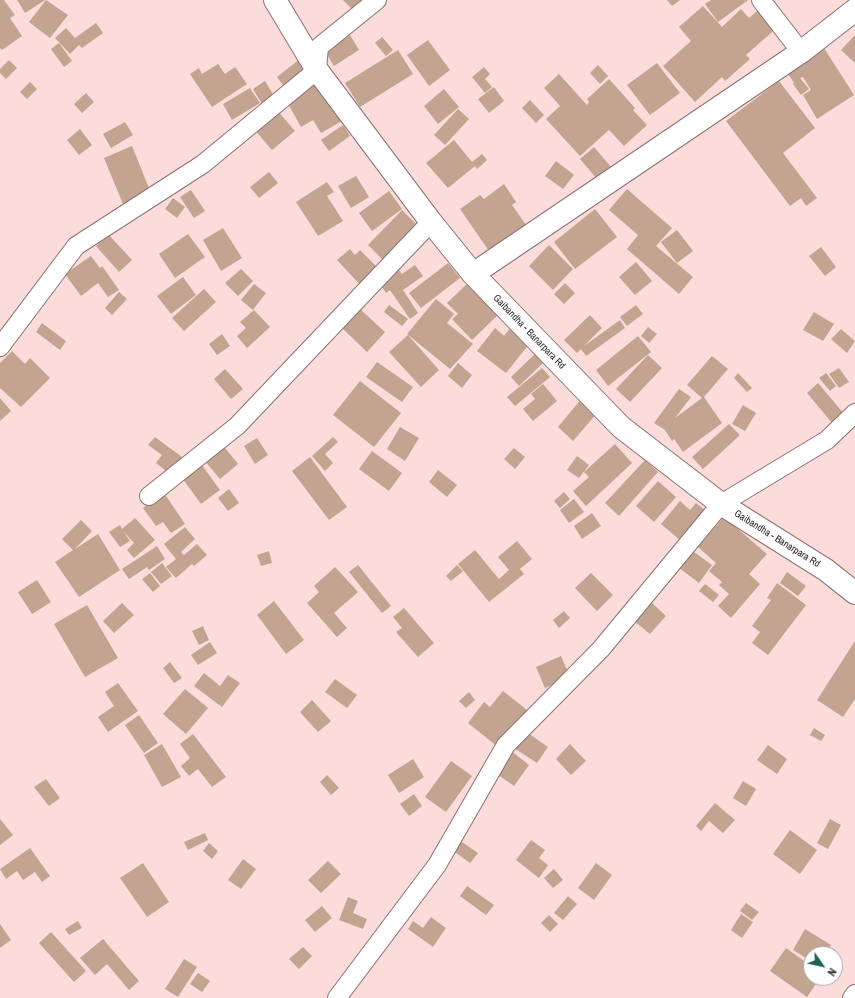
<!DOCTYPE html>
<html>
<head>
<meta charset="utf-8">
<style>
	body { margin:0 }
	#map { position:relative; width:855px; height:998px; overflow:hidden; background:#fbdcda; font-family:"Archivo Narrow",sans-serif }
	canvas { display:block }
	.north { position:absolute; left:803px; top:946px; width:40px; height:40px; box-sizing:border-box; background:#fff; border:1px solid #a8a4a4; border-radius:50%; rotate:124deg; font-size:11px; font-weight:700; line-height:16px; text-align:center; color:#261b1b }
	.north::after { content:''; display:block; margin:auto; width:14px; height:18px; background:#1c6356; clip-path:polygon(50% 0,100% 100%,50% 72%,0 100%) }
</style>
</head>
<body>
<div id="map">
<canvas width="855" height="998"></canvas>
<div class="north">N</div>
</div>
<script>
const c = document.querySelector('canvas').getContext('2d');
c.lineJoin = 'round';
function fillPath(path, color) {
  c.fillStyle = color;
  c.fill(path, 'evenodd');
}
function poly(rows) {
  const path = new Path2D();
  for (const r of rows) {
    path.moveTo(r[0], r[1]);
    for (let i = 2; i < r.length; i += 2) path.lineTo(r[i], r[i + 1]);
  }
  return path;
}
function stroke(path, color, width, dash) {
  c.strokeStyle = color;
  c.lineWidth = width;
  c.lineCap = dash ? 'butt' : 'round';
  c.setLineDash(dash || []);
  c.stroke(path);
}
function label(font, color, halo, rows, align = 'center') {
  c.font = font + ' "Archivo Narrow",sans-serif';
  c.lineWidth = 3;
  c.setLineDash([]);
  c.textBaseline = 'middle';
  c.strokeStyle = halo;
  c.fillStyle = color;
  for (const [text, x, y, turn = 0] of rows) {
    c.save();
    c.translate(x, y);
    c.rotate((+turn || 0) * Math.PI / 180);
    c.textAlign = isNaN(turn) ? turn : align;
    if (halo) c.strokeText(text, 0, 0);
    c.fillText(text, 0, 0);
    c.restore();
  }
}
fillPath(poly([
	[0,0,4,0,15,15,10,18,22,36,2,50,0,48],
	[17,0,45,0,25,13],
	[46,0,68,15,50,38,29,22],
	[343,0,373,0,358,15],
	[667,0,680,0,672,6],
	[711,0,748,0,718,22,705,4],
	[703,6,722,27,741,9,749,18,763,6,780,25,746,55,750,59,725,81,722,77,695,102,663,66,691,41,679,27],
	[96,23,103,33,82,48,79,45,70,54,55,38,66,28,75,38],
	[350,35,359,50,334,66,325,51],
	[855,35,855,63,841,50],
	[382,37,393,50,386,56,375,43],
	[428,40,450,70,429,86,407,55],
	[59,43,72,61,64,67,51,49],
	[824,48,854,95,817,119,803,95,811,90,803,77,800,78,809,89,801,95,793,84,794,83,787,72],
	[398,50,413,74,360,107,345,83],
	[300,59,311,73,288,92,277,77],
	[9,60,17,68,6,79,0,73,0,69],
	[657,63,680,93,650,115,627,85],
	[218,64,225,74,235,67,247,84,212,107,190,74,199,68,202,74],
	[598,65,608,76,600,84,590,73],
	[484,67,490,74,485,79,492,87,485,93,472,77],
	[559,74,587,105,589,102,587,99,609,79,635,108,633,110,647,125,624,146,609,130,580,156,546,119,560,106,544,88],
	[265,81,274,96,262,104,253,89],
	[319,81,342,121,321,133,313,120,301,127,286,100],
	[779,81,815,128,783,153,817,198,806,206,801,198,790,206,726,121],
	[30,82,37,89,27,99,20,92],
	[494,87,504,101,489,113,478,99],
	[250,88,260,103,232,120,223,104],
	[444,89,459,107,438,124,424,106],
	[86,93,94,102,82,113,74,104],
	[530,100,544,115,536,123,522,108],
	[276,109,295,131,272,150,253,128],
	[458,109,469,119,445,145,434,135],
	[125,122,133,135,111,148,103,134],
	[343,125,350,136,329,151,321,140],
	[80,129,92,145,79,155,67,140],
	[454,140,472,162,482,154,487,160,477,169,475,166,448,188,426,163],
	[132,146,151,193,123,204,104,158],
	[594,147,611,167,597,179,580,159],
	[556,161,574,175,563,189,545,176],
	[269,172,278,183,259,198,250,187],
	[356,176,369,197,351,208,338,186],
	[327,182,334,192,327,196,343,221,318,236,296,202],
	[504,184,516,202,512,205,529,229,489,251,460,209,480,195,484,199],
	[627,189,672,228,656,246,693,277,679,294,627,249,638,235,609,210],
	[191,190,205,211,194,218,180,197],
	[389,191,402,209,372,231,359,213],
	[173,198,185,207,177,218,165,209],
	[595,209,617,237,575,269,554,242],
	[402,210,421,229,387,264,368,245],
	[223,228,242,258,221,271,203,240],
	[677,230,693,251,677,263,661,242],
	[188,234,205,257,175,278,159,254],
	[109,235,132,260,119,272,96,246],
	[549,245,573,269,553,290,529,266],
	[821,247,836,267,825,276,809,256],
	[350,249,355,255,360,250,382,272,364,289,337,260],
	[91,256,100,268,102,266,119,290,108,297,98,283,81,296,65,274],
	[636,262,652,281,635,295,619,277],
	[448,263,460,278,421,308,409,293],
	[415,265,423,276,403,290,418,313,410,319,390,290,386,293,377,279,396,266,402,274],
	[241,269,253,281,238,296,225,283],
	[183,277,196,295,171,314,157,296],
	[471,280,501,312,472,340,452,319,458,314,447,303],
	[565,283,575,293,564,304,554,294],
	[254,284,266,293,253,310,241,300],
	[204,289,216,302,184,331,172,318],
	[119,292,127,299,112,315,105,308],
	[436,299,454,314,447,323,473,344,450,369,407,334],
	[389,305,408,319,402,326,384,312],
	[636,305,643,314,627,326,620,317],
	[360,309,385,332,367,352,342,328],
	[254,310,270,327,247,348,237,336,246,328,240,322],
	[814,312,834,324,823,341,803,330],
	[590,315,602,328,584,346,620,320,625,328,586,356,581,349,577,353,564,340],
	[42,323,66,341,60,350,36,332],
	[511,327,530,343,506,373,477,351,495,328,504,336],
	[648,327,657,334,649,343,641,336],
	[841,329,855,341,847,353,831,339],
	[222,334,230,346,217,355,209,344],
	[408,335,439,370,421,387,389,352],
	[638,336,651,352,608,386,596,370],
	[12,351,25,364,30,358,50,378,21,407,0,388,0,363],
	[535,354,543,363,519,386,511,377],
	[648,355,662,368,630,402,616,389],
	[712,356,728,369,704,397,722,423,683,452,674,439,672,441,665,430,654,423,679,389,691,397,675,418,702,398,687,385],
	[377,362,413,387,402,402,366,377],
	[458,363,472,375,462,388,448,376],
	[542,368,550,377,515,406,507,397],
	[839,368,849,382,839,388,829,374],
	[225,369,243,389,231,399,214,379],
	[738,373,752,388,747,392,734,378],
	[826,373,836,386,830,391,819,378],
	[360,381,401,413,374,447,333,415],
	[818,383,845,415,833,424,807,393],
	[543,384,557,401,533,421,523,409,535,399,531,394],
	[0,398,11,411,0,421],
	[582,398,598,412,573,441,558,427],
	[743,405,756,413,745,431,732,424],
	[729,424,740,435,703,469,692,457],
	[400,427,419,438,405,461,387,449],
	[155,437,182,457,170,474,156,463,162,455,148,445],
	[333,437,338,442,325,454,333,463,325,471,312,456],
	[257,438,268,455,255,464,244,446],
	[222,444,238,464,220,479,203,459],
	[615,444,632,463,586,506,573,491,589,477,584,472],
	[514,448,525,457,515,469,504,459],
	[372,451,402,473,389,491,359,469],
	[577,456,589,465,579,478,567,470],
	[310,457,347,507,329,520,292,471],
	[645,460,658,472,619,516,605,503],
	[199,461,220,490,201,504,180,475],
	[438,470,457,485,447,497,429,482],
	[658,481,676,497,654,522,636,506],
	[229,489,239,503,228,511,218,498],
	[564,492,570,499,560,508,554,501],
	[164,493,185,524,171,533,163,522,156,526,143,508],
	[574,499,584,512,569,523,560,510],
	[680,501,690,510,696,503,706,511,681,541,661,524],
	[592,513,601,526,582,539,574,526],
	[724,517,767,554,749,574,760,584,731,618,718,606,729,594,719,585,722,582,709,571,716,563,698,547],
	[135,518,155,540,134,558,127,550,134,543,124,532,130,541,120,547,109,532,120,525,122,529],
	[81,520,92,531,75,549,98,534,120,570,79,597,55,562,73,550,62,539],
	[185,527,195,539,181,552,184,555,197,544,207,555,194,566,192,564,176,578,166,567,176,559,164,544],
	[517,541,532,559,520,569,524,574,489,602,458,564,475,550,499,579,509,570,498,557],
	[157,546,165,559,149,570,147,567,129,579,122,569],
	[687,547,712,565,699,583,674,564],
	[269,551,272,563,261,566,257,555],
	[162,563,172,576,161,584,151,572],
	[358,565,391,606,382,613,349,572],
	[457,565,463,571,451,581,446,576],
	[335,567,358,592,334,613,347,628,337,637,307,603,319,592,314,586],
	[787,572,806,586,798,596,780,583],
	[150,573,160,586,153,592,142,579],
	[591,573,613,595,597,611,575,588],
	[37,580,51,602,32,614,18,592],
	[777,583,806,605,768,655,752,643,760,632,752,626,771,600,767,598],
	[705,584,719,595,713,602,699,591],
	[274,601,304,640,286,654,257,615],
	[651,602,666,616,650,634,634,621],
	[122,603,134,615,114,633,103,621],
	[87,605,118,658,85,677,54,624],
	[404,608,434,643,418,657,396,632,402,628,393,617],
	[564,611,570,618,559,628,553,620],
	[203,626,209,640,199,645,192,631],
	[855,641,855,699,843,717,817,700],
	[210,642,217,653,198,665,191,655],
	[561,656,570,677,545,688,536,667],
	[170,662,182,678,174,683,163,668],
	[204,673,220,686,228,675,240,683,222,707,194,686],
	[335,679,357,695,347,708,325,692],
	[118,683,138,711,108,732,98,717,114,706,105,692],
	[185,689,208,708,186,734,163,714],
	[503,691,527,710,498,747,468,723,484,702,490,707],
	[469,692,475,700,466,708,459,701],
	[312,700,331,721,318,732,300,712],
	[139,715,158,743,144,753,125,725],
	[814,728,825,735,821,741,810,735],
	[525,731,548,747,537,763,514,748],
	[193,734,226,777,212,787,198,769,189,776,181,766,190,758,180,744],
	[162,744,181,777,162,787,144,755],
	[570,744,586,761,571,775,556,759],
	[768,745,787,759,777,774,757,760],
	[510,750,529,765,514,786,494,772],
	[413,759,424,777,399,793,388,775],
	[451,761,472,776,446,812,425,797],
	[327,775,339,788,331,795,320,782],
	[46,779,60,798,49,806,34,787],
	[743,781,756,789,746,806,733,798],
	[414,794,422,806,409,816,400,804],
	[715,803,735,820,723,833,709,821,701,831,696,826],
	[0,819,13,835,0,845],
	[830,819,841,825,828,849,817,843],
	[790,830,817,850,800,874,773,854],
	[205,833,208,840,188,850,184,842],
	[459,840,478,853,470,863,452,850],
	[531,840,545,850,539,858,548,865,539,878,516,860],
	[209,843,218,851,212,859,203,851],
	[30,848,50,876,42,882,35,872,23,880,17,871,6,879,0,869],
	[243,859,256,869,241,889,228,880],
	[328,861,341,874,321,893,308,880],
	[143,863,169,902,147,917,120,878],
	[596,863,612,875,594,900,578,888],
	[554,869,563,880,553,888,544,878],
	[467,886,494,905,486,915,460,896],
	[568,896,577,904,563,920,554,913],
	[348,897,358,901,353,913,367,919,363,929,339,920],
	[746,903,759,912,752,920,740,911],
	[322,906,332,918,315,932,305,920],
	[741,914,753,922,742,938,731,930],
	[549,915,558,924,550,932,541,923],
	[431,917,446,928,433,947,408,929,413,921,423,928],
	[78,921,82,928,69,935,65,929],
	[0,924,11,940,0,948],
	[805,929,831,945,825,954,811,954,811,961,793,950],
	[51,932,86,971,74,982,39,943],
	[103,939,139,981,129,990,107,964,95,975,80,958],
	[303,947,312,956,299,969,289,959],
	[786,948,811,966,811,978,820,978,807,997,770,971],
	[184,959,197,967,178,997,165,989],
	[198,973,210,981,202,992,190,984]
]), '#c2a490');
const street = poly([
	[761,0,801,52],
	[0,347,76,246,203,164,317,70,319,47,377,0],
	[149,496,237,426,431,222],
	[337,998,437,865,506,745,601,649,721,504,827,440,855,413],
	[852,998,855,994]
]);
const secondary = poly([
	[275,0,317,70,431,222,473,274,621,427,721,504,826,570,855,593],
	[473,274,801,52,855,10]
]);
stroke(street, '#8d7270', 20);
stroke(secondary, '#8d7270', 24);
stroke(street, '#fff', 18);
stroke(secondary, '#fff', 22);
label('10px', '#261b1b', '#fff', [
	["Gaibandha - Banarpara Rd",529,332,46],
	["Gaibandha - Banarpara Rd",777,539,32]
]);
</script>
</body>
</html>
